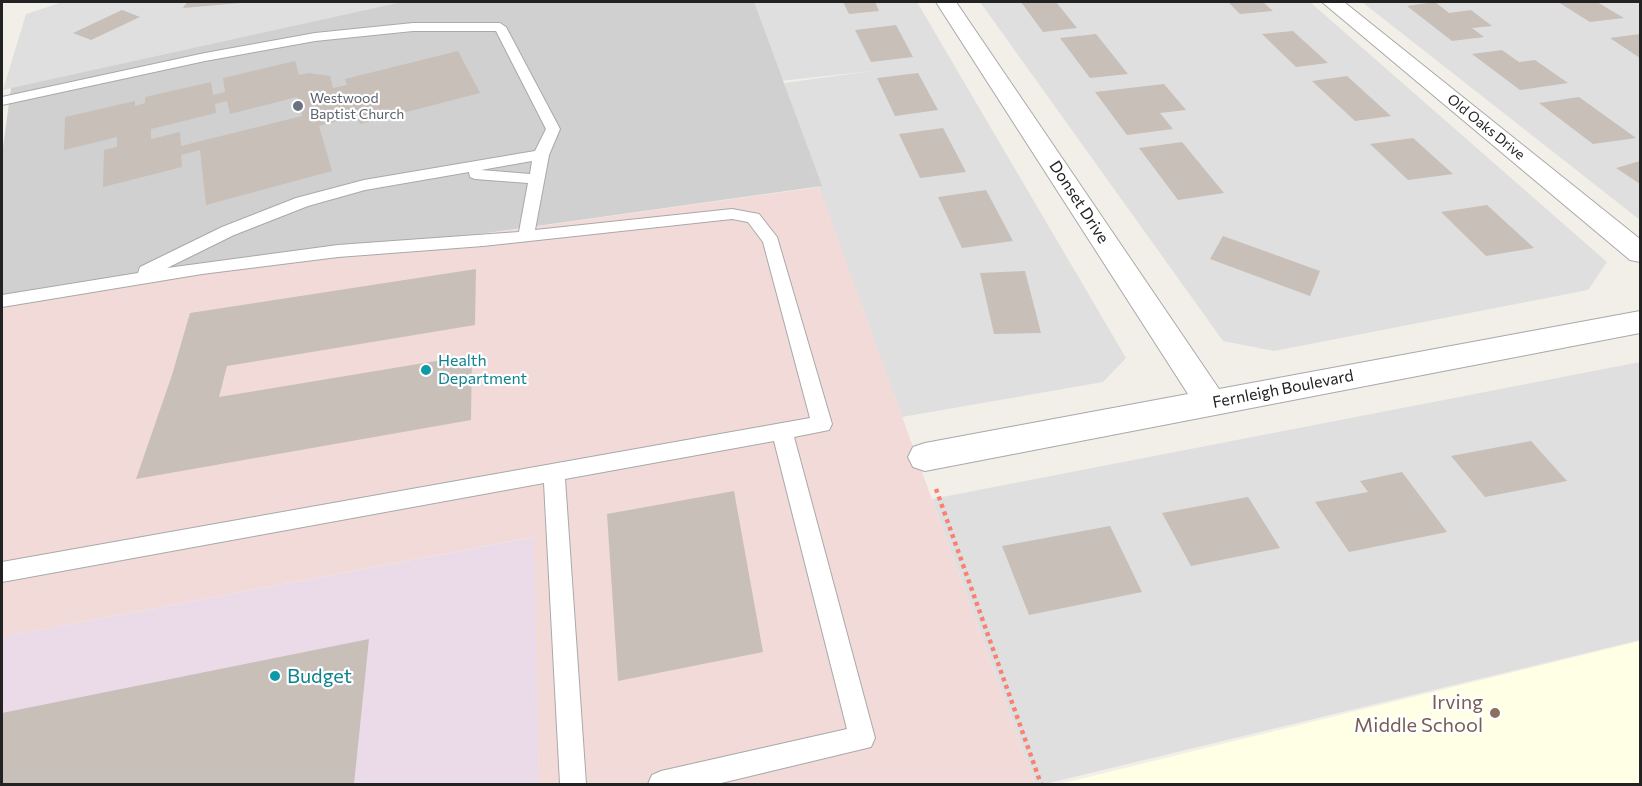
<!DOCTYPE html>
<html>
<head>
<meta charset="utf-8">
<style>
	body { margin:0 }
	#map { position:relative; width:1642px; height:786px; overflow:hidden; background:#f2efe9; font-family:Commissioner,sans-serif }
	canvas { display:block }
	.frame { position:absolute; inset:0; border:3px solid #222; pointer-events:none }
</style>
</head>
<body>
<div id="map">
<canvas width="1642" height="786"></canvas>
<div class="frame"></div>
</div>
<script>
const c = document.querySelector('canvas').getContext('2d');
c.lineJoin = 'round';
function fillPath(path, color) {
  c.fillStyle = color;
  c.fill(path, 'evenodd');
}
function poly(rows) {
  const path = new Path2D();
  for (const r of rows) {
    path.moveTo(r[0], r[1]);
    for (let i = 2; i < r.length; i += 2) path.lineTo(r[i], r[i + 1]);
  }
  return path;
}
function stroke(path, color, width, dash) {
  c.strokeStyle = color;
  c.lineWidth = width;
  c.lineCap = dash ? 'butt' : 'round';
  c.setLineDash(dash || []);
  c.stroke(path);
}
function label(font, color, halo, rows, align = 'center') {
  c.font = font + ' Commissioner,sans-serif';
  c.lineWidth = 4.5;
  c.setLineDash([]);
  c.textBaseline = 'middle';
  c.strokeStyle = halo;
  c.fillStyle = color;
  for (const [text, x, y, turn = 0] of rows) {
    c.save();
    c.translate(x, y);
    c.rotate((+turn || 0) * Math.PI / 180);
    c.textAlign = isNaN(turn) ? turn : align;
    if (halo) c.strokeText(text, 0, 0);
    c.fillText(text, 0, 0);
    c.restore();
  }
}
fillPath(poly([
	[63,2,403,2,3,90,26,14],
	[752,2,917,2,1126,358,1103,382,902,417,824,202,784,83,872,71,780,81],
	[980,2,1310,2,1607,262,1588,290,1274,351,1223,341],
	[1362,2,1640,2,1640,220],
	[1640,362,1640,640,1045,784,1035,784,932,499]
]), '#e0dfdf');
fillPath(poly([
	[819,187,1035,784,539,784,533,537,2,637,2,301]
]), '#f2dad9');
fillPath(poly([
	[534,537,539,784,2,784,2,637]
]), '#ebdbe8');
fillPath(poly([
	[1640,641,1640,784,1060,784]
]), '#ffffe5');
fillPath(poly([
	[402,2,754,2,822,186,2,301,2,155,11,88]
]), '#d0d0d0');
fillPath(poly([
	[187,2,240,2,240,3,183,8],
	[843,2,875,2,879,11,849,14],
	[1021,2,1056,2,1077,28,1043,32],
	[1228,2,1263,2,1273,11,1240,14],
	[1435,2,1449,13,1471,10,1492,26,1472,28,1484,37,1452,41,1407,6],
	[1558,2,1597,2,1624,18,1590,22],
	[122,10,140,17,91,40,73,33],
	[896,25,913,57,871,62,855,30],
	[1293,31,1328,63,1296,67,1262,34],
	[1096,34,1128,74,1090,78,1060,38],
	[1640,34,1640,58,1610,38],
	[1502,50,1519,62,1535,60,1568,83,1520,90,1472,54],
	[458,51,480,93,360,124,357,116,319,126,332,171,206,205,200,150,181,155,182,167,103,187,104,150,117,147,117,137,64,150,65,117,135,101,135,106,145,103,145,97,211,82,213,95,225,92,223,78,295,61,299,75,309,73,330,76,333,88,347,85,345,79],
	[297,97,302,116,181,146,180,132,151,139,151,129,216,113,215,104,227,101,230,114],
	[918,73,938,110,895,116,877,78],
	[1347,76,1391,116,1355,121,1312,81],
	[1164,84,1186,110,1160,113,1173,129,1127,135,1095,92],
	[1579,97,1636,138,1593,144,1539,103],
	[943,128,966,172,920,178,899,134],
	[1413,138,1453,174,1408,180,1370,144],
	[1182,142,1224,193,1178,200,1139,148],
	[1640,161,1640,184,1616,168],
	[986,190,1013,241,962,248,938,197],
	[1487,205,1534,248,1486,256,1441,212],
	[1223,236,1320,271,1310,296,1210,259],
	[476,269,475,325,227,366,219,397,472,355,471,420,136,479,172,375,190,313],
	[1025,271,1041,333,994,334,980,273],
	[1531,441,1567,481,1485,497,1451,456],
	[1402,472,1447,532,1349,552,1315,502,1368,492,1360,481],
	[734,491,763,652,618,681,607,514],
	[1248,497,1280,548,1191,566,1162,513],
	[1110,526,1142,592,1029,615,1002,546],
	[369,639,354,784,2,784,2,713]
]), '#c7bfb8');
const service = poly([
	[413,23,500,23,506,27,560,129,549,155,535,230,732,209,759,214,777,237,832,424,829,430,794,437,875,738,871,747,717,784,648,784,652,775,661,771,847,729,774,441,565,479,586,784,560,784,544,483,2,582,2,562,810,418,763,242,748,222,732,219,483,246,338,257,202,274,2,307,2,295,138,273,140,267,222,227,296,198,364,180,535,151,546,129,496,31,413,31,315,41,205,61,2,105,2,97,205,53,315,33,413,23],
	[532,161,530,174,481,170,532,161],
	[469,172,470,177,475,179,528,183,519,232,338,245,167,268,234,235,308,206,365,190,469,172]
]);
const minor = poly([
	[936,2,956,2,1219,389,1640,311,1640,333,925,471,913,467,908,457,913,447,925,443,1188,394,936,2],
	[1322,2,1344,2,1640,239,1640,262,1630,260,1322,2]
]);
stroke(service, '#a9a9a9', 2);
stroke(minor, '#a9a9a9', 2);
stroke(poly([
	[936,489,1041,784]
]), '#fa8072', 4.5, [4, 4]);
fillPath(service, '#fff');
fillPath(minor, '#fff');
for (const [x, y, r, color] of [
	[298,106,6,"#6b7280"],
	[426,370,6,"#0f9aa8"],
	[275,676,6,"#0f9aa8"],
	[1495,713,6,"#8d6e63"]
]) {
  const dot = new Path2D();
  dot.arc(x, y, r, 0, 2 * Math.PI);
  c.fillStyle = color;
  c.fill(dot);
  stroke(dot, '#fff', 2);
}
label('14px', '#5b616d', '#fff', [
	["Westwood",310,98],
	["Baptist Church",310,114]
], 'left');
label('14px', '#222', '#fff', [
	["Old Oaks Drive",1486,127,39]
]);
label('16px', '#222', '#fff', [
	["Donset Drive",1079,202,57],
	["Fernleigh Boulevard",1283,389,-11]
]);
label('16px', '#0d838f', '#fff', [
	["Health",438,361],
	["Department",438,379]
], 'left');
label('20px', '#0d838f', '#fff', [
	["Budget",287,676]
], 'left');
label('20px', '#785e54', '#fff', [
	["Irving",1483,702],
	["Middle School",1483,725]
], 'right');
</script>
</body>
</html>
